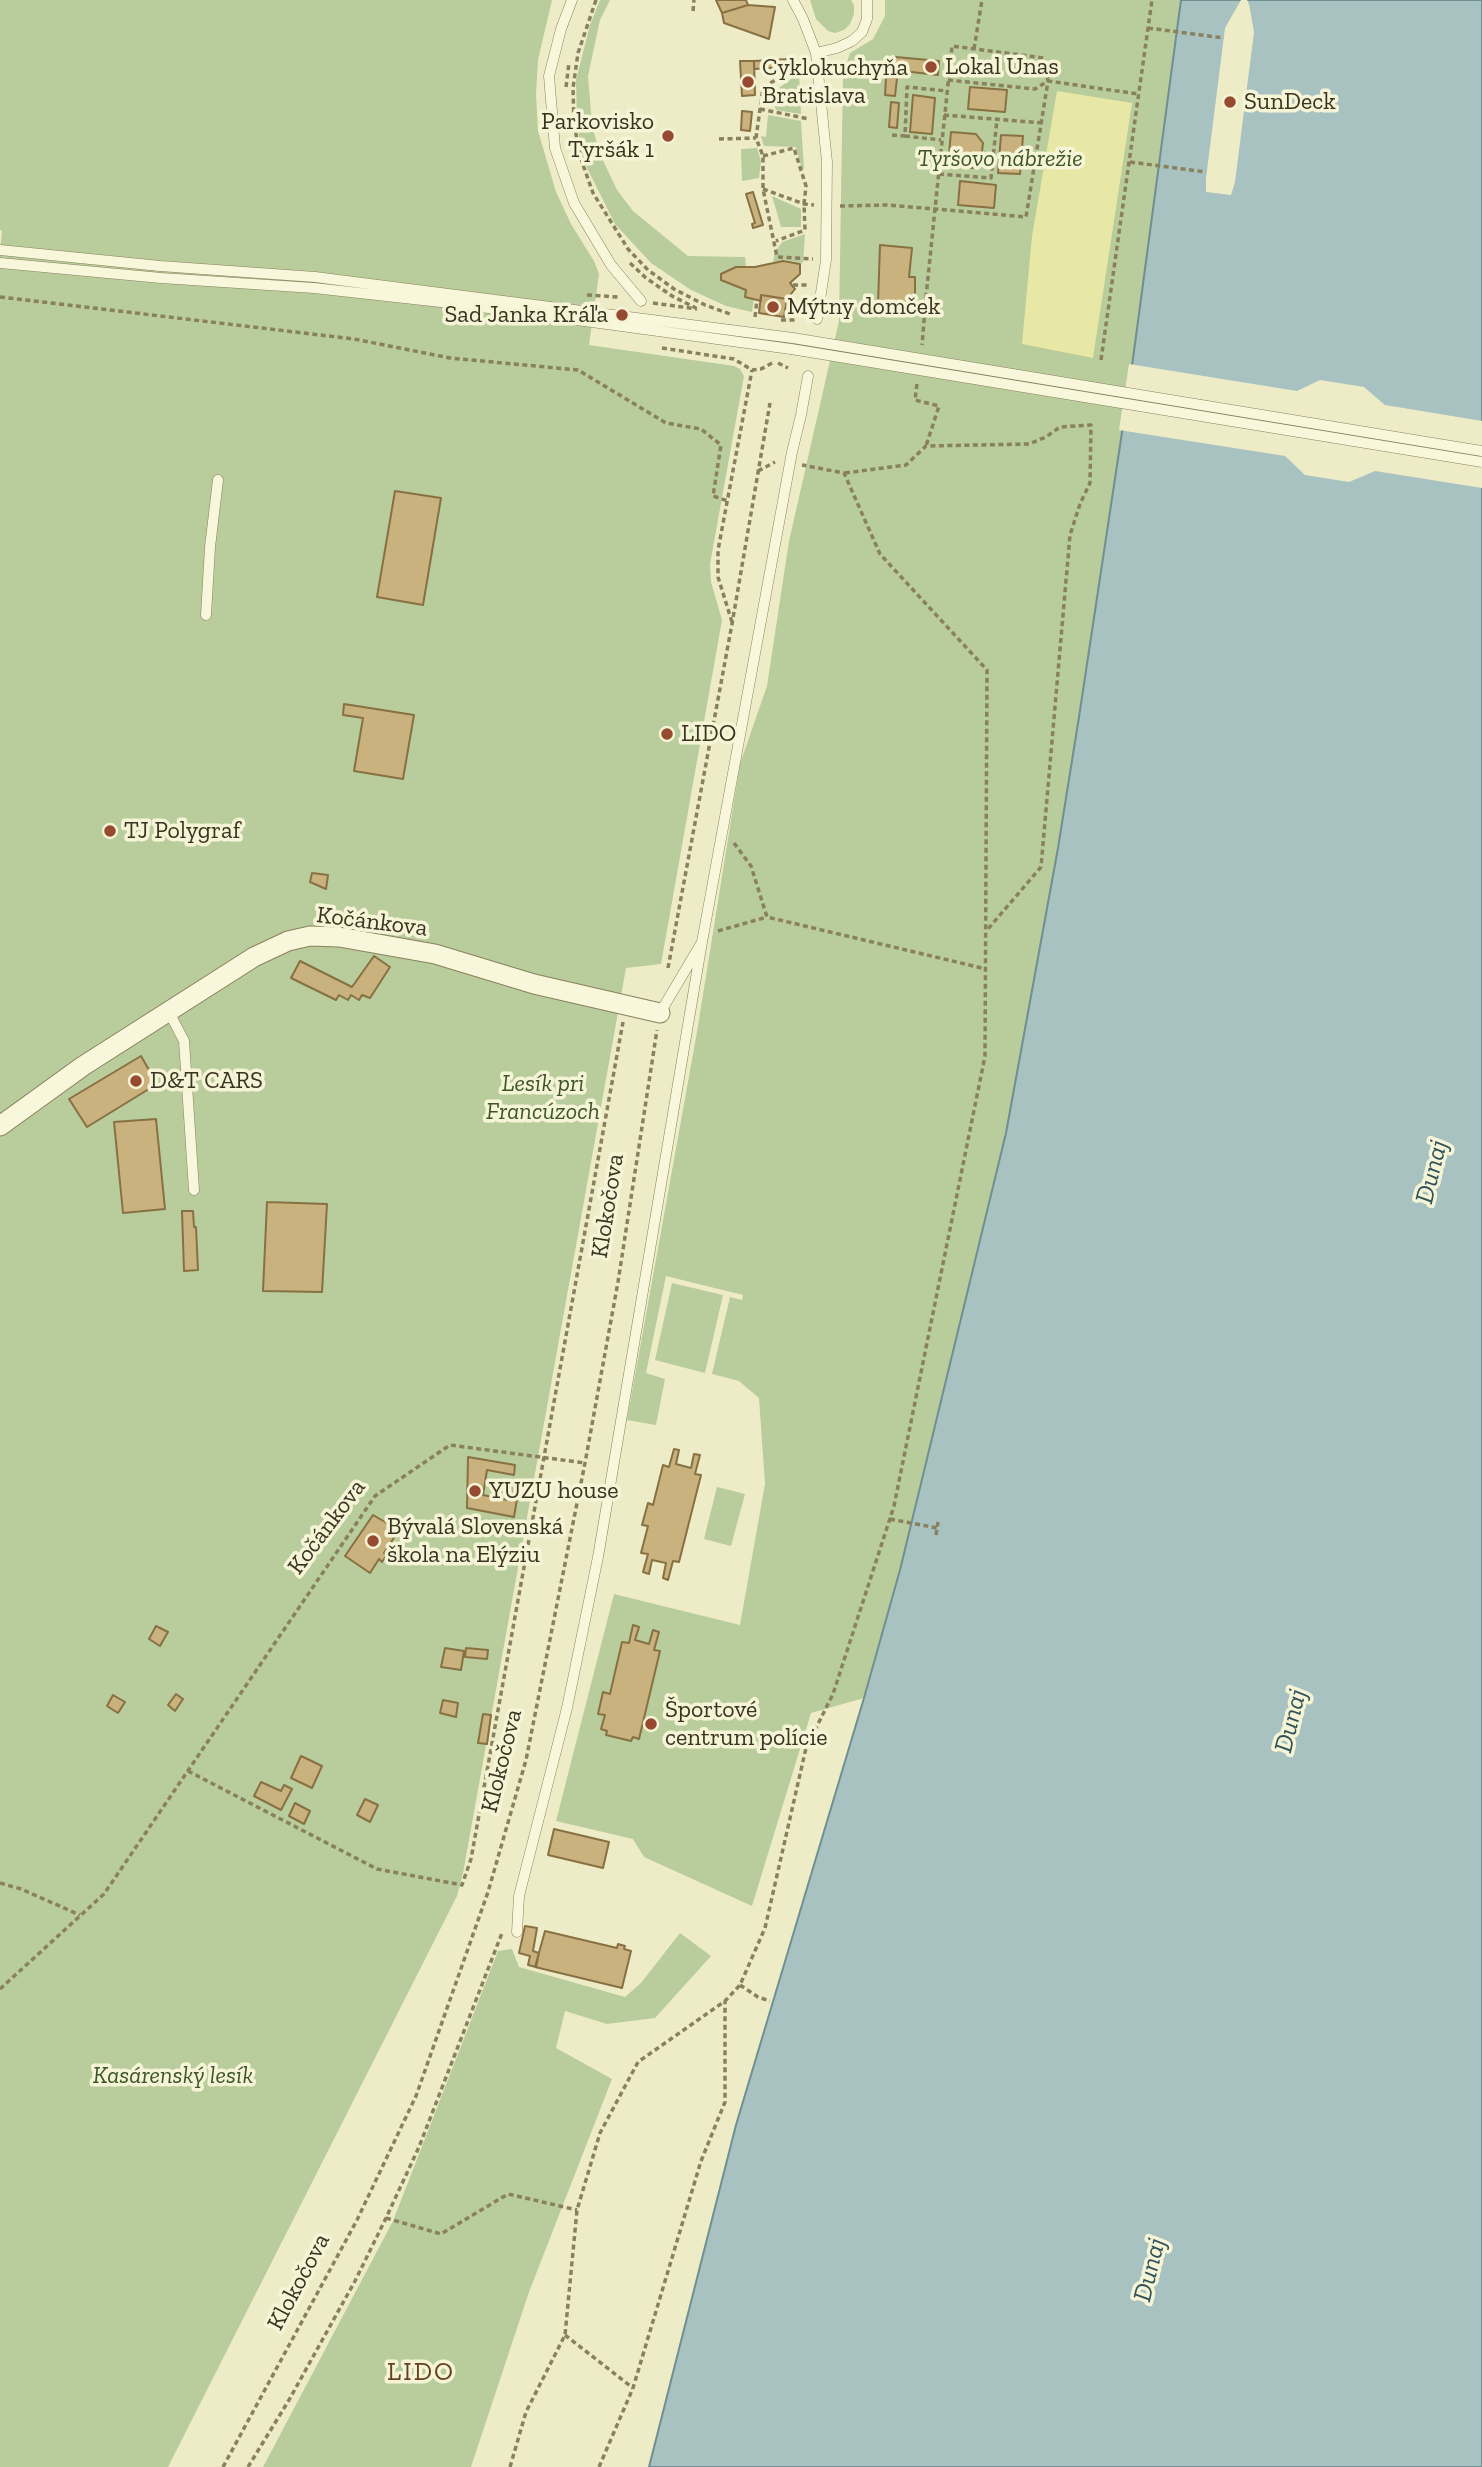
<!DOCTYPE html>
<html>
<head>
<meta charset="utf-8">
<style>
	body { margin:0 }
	canvas { display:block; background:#edecc7 }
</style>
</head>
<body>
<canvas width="1482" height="2467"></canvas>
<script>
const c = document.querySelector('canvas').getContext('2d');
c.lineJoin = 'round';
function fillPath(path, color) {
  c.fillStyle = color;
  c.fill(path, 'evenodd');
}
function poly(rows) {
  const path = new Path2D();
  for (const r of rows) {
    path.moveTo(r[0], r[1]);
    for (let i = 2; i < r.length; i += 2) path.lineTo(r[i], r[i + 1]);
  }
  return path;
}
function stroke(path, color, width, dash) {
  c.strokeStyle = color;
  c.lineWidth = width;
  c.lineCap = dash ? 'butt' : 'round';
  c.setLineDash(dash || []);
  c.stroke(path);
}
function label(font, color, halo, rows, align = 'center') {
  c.font = font + ' "Zilla Slab",serif';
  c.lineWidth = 7;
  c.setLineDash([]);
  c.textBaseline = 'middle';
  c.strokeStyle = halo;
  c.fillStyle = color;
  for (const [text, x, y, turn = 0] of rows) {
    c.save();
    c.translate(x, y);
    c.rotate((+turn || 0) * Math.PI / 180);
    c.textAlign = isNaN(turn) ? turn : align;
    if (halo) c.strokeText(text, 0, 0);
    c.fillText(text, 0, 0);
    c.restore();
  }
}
fillPath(poly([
	[0,0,552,0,538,60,536,94,538,131,556,192,571,224,594,261,599,274,589,345,734,366,740,369,744,376,710,564,711,582,722,620,661,964,626,968,463,1873,457,1896,168,2467,0,2467,0,251,2,231,0,230],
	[600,0,610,0,600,20,588,76,592,124,599,152,617,190,633,211,688,256,745,257,746,267,736,267,722,274,746,290,745,297,754,299,752,312,726,306,691,290,651,263,615,224,583,160,577,123,576,80,590,25],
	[810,0,851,0,854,5,854,14,850,24,844,30,835,33,828,31,816,19],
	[885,0,1181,0,1132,366,1079,717,1058,848,1006,1133,900,1570,864,1698,811,1713,752,1906,644,1857,633,1839,556,1821,614,1594,740,1625,765,1484,759,1398,739,1381,712,1374,730,1297,742,1300,743,1295,666,1276,646,1373,665,1379,656,1425,627,1420,697,1032,740,764,767,686,789,541,839,321,843,75,850,53,873,39,885,16],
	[799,73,801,114,776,110,771,94],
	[768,115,801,121,804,169,802,169,796,147,764,146,761,136,766,137],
	[757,148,761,161,759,178,742,181,741,149],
	[772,196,801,209,801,227,781,227],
	[805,234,803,263,784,260,773,262,775,252,782,242],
	[672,1283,723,1295,705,1373,655,1360],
	[717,1487,745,1494,731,1546,704,1539],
	[680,1933,711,1956,655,2018,607,2024,565,2011,556,2048,612,2079,529,2292,471,2467,263,2467,393,2221,498,1951,512,1949,519,1967,625,1997,641,1983]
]), '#b9cc9b');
fillPath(poly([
	[1057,91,1132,103,1093,358,1022,344,1032,236]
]), '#e8e8a6');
const water = poly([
	[1181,0,1482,0,1482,2467,649,2467,736,2125,864,1698,900,1570,1006,1133,1058,848,1079,717,1132,366,1181,0]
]);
fillPath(water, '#a8c1c1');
stroke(water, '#6f8f90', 2);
fillPath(poly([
	[1241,0,1247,0,1249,4,1254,32,1235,182,1231,195,1206,192,1206,178,1225,28],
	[1129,364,1297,391,1320,380,1364,387,1385,405,1482,421,1482,488,1375,471,1349,482,1305,475,1285,456,1119,430]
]), '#edecc7');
const building = poly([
	[716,0,746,0,748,5,722,13,716,0],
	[748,5,775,7,769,39,724,23,722,13,748,5],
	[896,57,939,61,938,75,894,70,896,57],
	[789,59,789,67,754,69,754,61,789,59],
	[740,61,754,61,755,95,742,96,740,61],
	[886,78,897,78,895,96,885,95,886,78],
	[970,87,1007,90,1005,112,968,109,970,87],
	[913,95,935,98,932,134,910,132,913,95],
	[891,102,899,103,897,128,889,127,891,102],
	[742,111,752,112,750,131,741,130,742,111],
	[951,132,976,134,983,143,981,160,973,168,948,165,951,132],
	[1001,135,1023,136,1020,174,998,173,1001,135],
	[960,181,996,185,994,208,958,205,960,181],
	[753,192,763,225,753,228,752,224,755,223,746,194,753,192],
	[880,245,912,248,909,277,915,277,915,306,878,304,880,245],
	[783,261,800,264,800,274,790,283,795,289,787,299,761,295,761,301,745,297,746,290,721,280,721,274,736,267,755,267,783,261],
	[761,295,787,299,784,317,759,313,761,295],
	[395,491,441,498,423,605,377,597,395,491],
	[344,704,414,715,403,779,354,771,363,718,343,715,344,704],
	[312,873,328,875,326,889,310,882,312,873],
	[374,956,390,967,370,998,362,995,359,1000,351,995,348,1000,339,995,336,1000,291,978,300,961,352,987,374,956],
	[141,1056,157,1084,87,1127,69,1099,141,1056],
	[156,1119,165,1209,123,1213,114,1122,156,1119],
	[267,1202,327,1204,322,1292,263,1291,267,1202],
	[182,1211,193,1211,194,1227,196,1227,198,1270,184,1271,182,1211],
	[674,1449,679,1450,676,1464,691,1468,694,1454,700,1455,695,1474,701,1475,679,1562,673,1561,668,1580,663,1578,666,1563,652,1560,649,1574,643,1572,648,1554,641,1553,648,1526,642,1525,648,1503,653,1505,663,1465,669,1467,674,1449],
	[468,1457,515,1465,514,1475,487,1470,483,1495,508,1500,511,1485,519,1487,514,1517,467,1508,468,1457],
	[373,1515,399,1530,384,1553,387,1555,382,1562,379,1559,370,1573,345,1556,373,1515],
	[633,1625,639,1627,635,1640,649,1644,653,1630,659,1632,654,1650,660,1651,639,1739,633,1737,631,1741,606,1735,607,1731,601,1729,605,1715,598,1714,603,1692,610,1694,622,1642,629,1643,633,1625],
	[156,1626,168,1632,160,1646,149,1639,156,1626],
	[445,1648,464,1651,461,1670,441,1667,445,1648],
	[466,1648,488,1650,487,1659,465,1657,466,1648],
	[176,1694,183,1699,175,1711,168,1705,176,1694],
	[113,1695,125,1702,118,1713,107,1706,113,1695],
	[443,1700,458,1703,456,1717,440,1713,443,1700],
	[483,1714,491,1715,487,1744,478,1743,483,1714],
	[301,1756,322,1766,312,1788,291,1778,301,1756],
	[261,1782,281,1791,284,1785,292,1789,281,1810,254,1796,261,1782],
	[365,1799,378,1805,370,1822,357,1815,365,1799],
	[295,1803,310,1811,304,1824,289,1816,295,1803],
	[554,1829,609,1842,603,1868,548,1855,554,1829],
	[525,1926,537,1928,533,1951,539,1953,536,1967,528,1965,530,1956,519,1953,525,1926],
	[545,1931,617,1948,618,1944,625,1946,624,1949,631,1951,622,1988,535,1967,545,1931]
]);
fillPath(building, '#cab27f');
stroke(building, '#877143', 2);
const lane = poly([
	[572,0,561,29,549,76,555,148,574,203,611,265,641,301],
	[793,0,803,19,816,53,827,162,826,260,817,319],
	[816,53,837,48,852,41,862,32,867,19,867,0],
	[0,250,160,266,315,277,793,338],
	[0,263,161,278,314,288,459,304,791,349],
	[206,615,210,547,218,480],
	[169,1012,184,1041,194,1190],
	[660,1013,702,942,792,452,801,415,808,376],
	[517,1932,519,1896,567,1708,598,1557,702,942]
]);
const street = poly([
	[0,1126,83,1066,254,957,288,941,310,936,339,937,435,954,534,984,660,1013]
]);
stroke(lane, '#89805d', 11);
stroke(street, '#89805d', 21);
stroke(poly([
	[596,0,578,53,573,88,574,124,581,159,593,193,628,249,648,270,674,289,705,305,730,314],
	[693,11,694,0],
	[1148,28,1224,38],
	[974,49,982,0],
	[803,62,763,88,756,138,763,156,763,189,777,257,813,259],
	[948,80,1035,89,1048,81,1138,94],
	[566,87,569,63],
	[760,109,809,119],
	[944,115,1043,123],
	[892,135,905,136,907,87,947,91],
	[905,136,941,140],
	[719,139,756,138],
	[763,156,794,148,806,186,804,204,805,230,776,241],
	[1130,162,1206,172],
	[939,174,991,178,997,119],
	[763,189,804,204,814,205],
	[840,206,887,205,935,209,1026,217,1048,81,1044,58,952,46,935,209,926,297,922,345],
	[630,263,646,278,672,296,696,308],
	[793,285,810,285],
	[587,295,618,297],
	[0,297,354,339,450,358,578,370,666,423,701,429,721,445,713,496,728,501],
	[653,303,697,309],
	[755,317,757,300],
	[781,320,795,320],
	[662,348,734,359,752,370,761,369,774,362],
	[1101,360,1152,0],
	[778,363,788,368],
	[917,384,915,400,939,406,926,446],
	[758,471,775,462],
	[845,473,906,465,926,446,1029,444,1046,437,1060,427,1091,425,1090,483,1080,504,1070,535,1041,867,988,929],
	[732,622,718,577,718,550,752,370],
	[734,843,751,866,767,917,986,969],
	[718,931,767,917],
	[668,968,732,624,770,403],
	[890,1519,937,1528],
	[936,1535,938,1522],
	[188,1771,377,1869,462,1885,471,1859,623,1022],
	[0,1883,21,1889,80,1915],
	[740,1985,758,1997,770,2001],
	[0,1989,104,1894,375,1496,450,1445,585,1463],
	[386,2218,441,2234,508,2194,577,2210],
	[565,2335,633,2388],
	[223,2467,357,2220,416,2096,488,1892,526,1760,585,1463,618,1282,657,1030],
	[248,2467,289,2400,355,2281,386,2218,419,2147,502,1933],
	[510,2467,526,2412,565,2335,577,2210,600,2133,638,2062,725,2001,740,1985,765,1928,806,1748,833,1694,894,1506,985,1056,987,670,880,554,844,473,802,465],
	[599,2467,633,2388,701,2161,725,2102,725,2001]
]), '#89805d', 3.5, [5, 3.5]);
stroke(lane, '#f8f7db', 10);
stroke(street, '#f8f7db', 19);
const laneBridge = poly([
	[793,338,1482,451],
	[791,349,1482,462]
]);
stroke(laneBridge, '#89805d', 11, []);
stroke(laneBridge, '#f8f7db', 10);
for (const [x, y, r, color] of [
	[931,67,7,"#964a2f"],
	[748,82,7,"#964a2f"],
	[1230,102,7,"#964a2f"],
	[668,136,7,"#964a2f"],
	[773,307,7,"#964a2f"],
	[622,315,7,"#964a2f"],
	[667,734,7,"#964a2f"],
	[110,831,7,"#964a2f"],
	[136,1081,7,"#964a2f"],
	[475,1491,7,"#964a2f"],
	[373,1541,7,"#964a2f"],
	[651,1724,7,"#964a2f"]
]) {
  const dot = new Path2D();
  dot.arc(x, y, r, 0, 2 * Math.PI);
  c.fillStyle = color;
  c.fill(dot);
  stroke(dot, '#f5f4d7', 2.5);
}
label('24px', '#3a3320', '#f5f4d7', [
	["Lokal Unas",945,67],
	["Cyklokuchyňa",762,68],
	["Bratislava",762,96],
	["SunDeck",1244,102],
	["Parkovisko",654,122,"right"],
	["Tyršák 1",654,150,"right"],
	["Mýtny domček",787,307],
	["Sad Janka Kráľa",608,315,"right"],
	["LIDO",681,734],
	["TJ Polygraf",124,831],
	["D&T CARS",150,1081],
	["YUZU house",489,1491],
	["Bývalá Slovenská",387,1527],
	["škola na Elýziu",387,1555],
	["Športové",665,1710],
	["centrum polície",665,1738]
], 'left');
label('italic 24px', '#3e5627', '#f5f4d7', [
	["Tyršovo nábrežie",1000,159],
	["Lesík pri",543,1084],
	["Francúzoch",543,1112],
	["Kasárenský lesík",173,2076]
]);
label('24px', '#3a3320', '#f5f4d7', [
	["Kočánkova",372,922,7],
	["Klokočova",608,1206,-81],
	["Kočánkova",327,1527,-53],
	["Klokočova",502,1761,-76],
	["Klokočova",299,2282,-62]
]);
label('italic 26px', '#305159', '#f5f4d7', [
	["Dunaj",1432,1172,-76],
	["Dunaj",1291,1721,-76],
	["Dunaj",1150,2270,-76]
]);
c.letterSpacing = '2px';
label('26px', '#654121', '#f5f4d7', [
	["LIDO",421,2373]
]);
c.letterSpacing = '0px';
</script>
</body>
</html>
